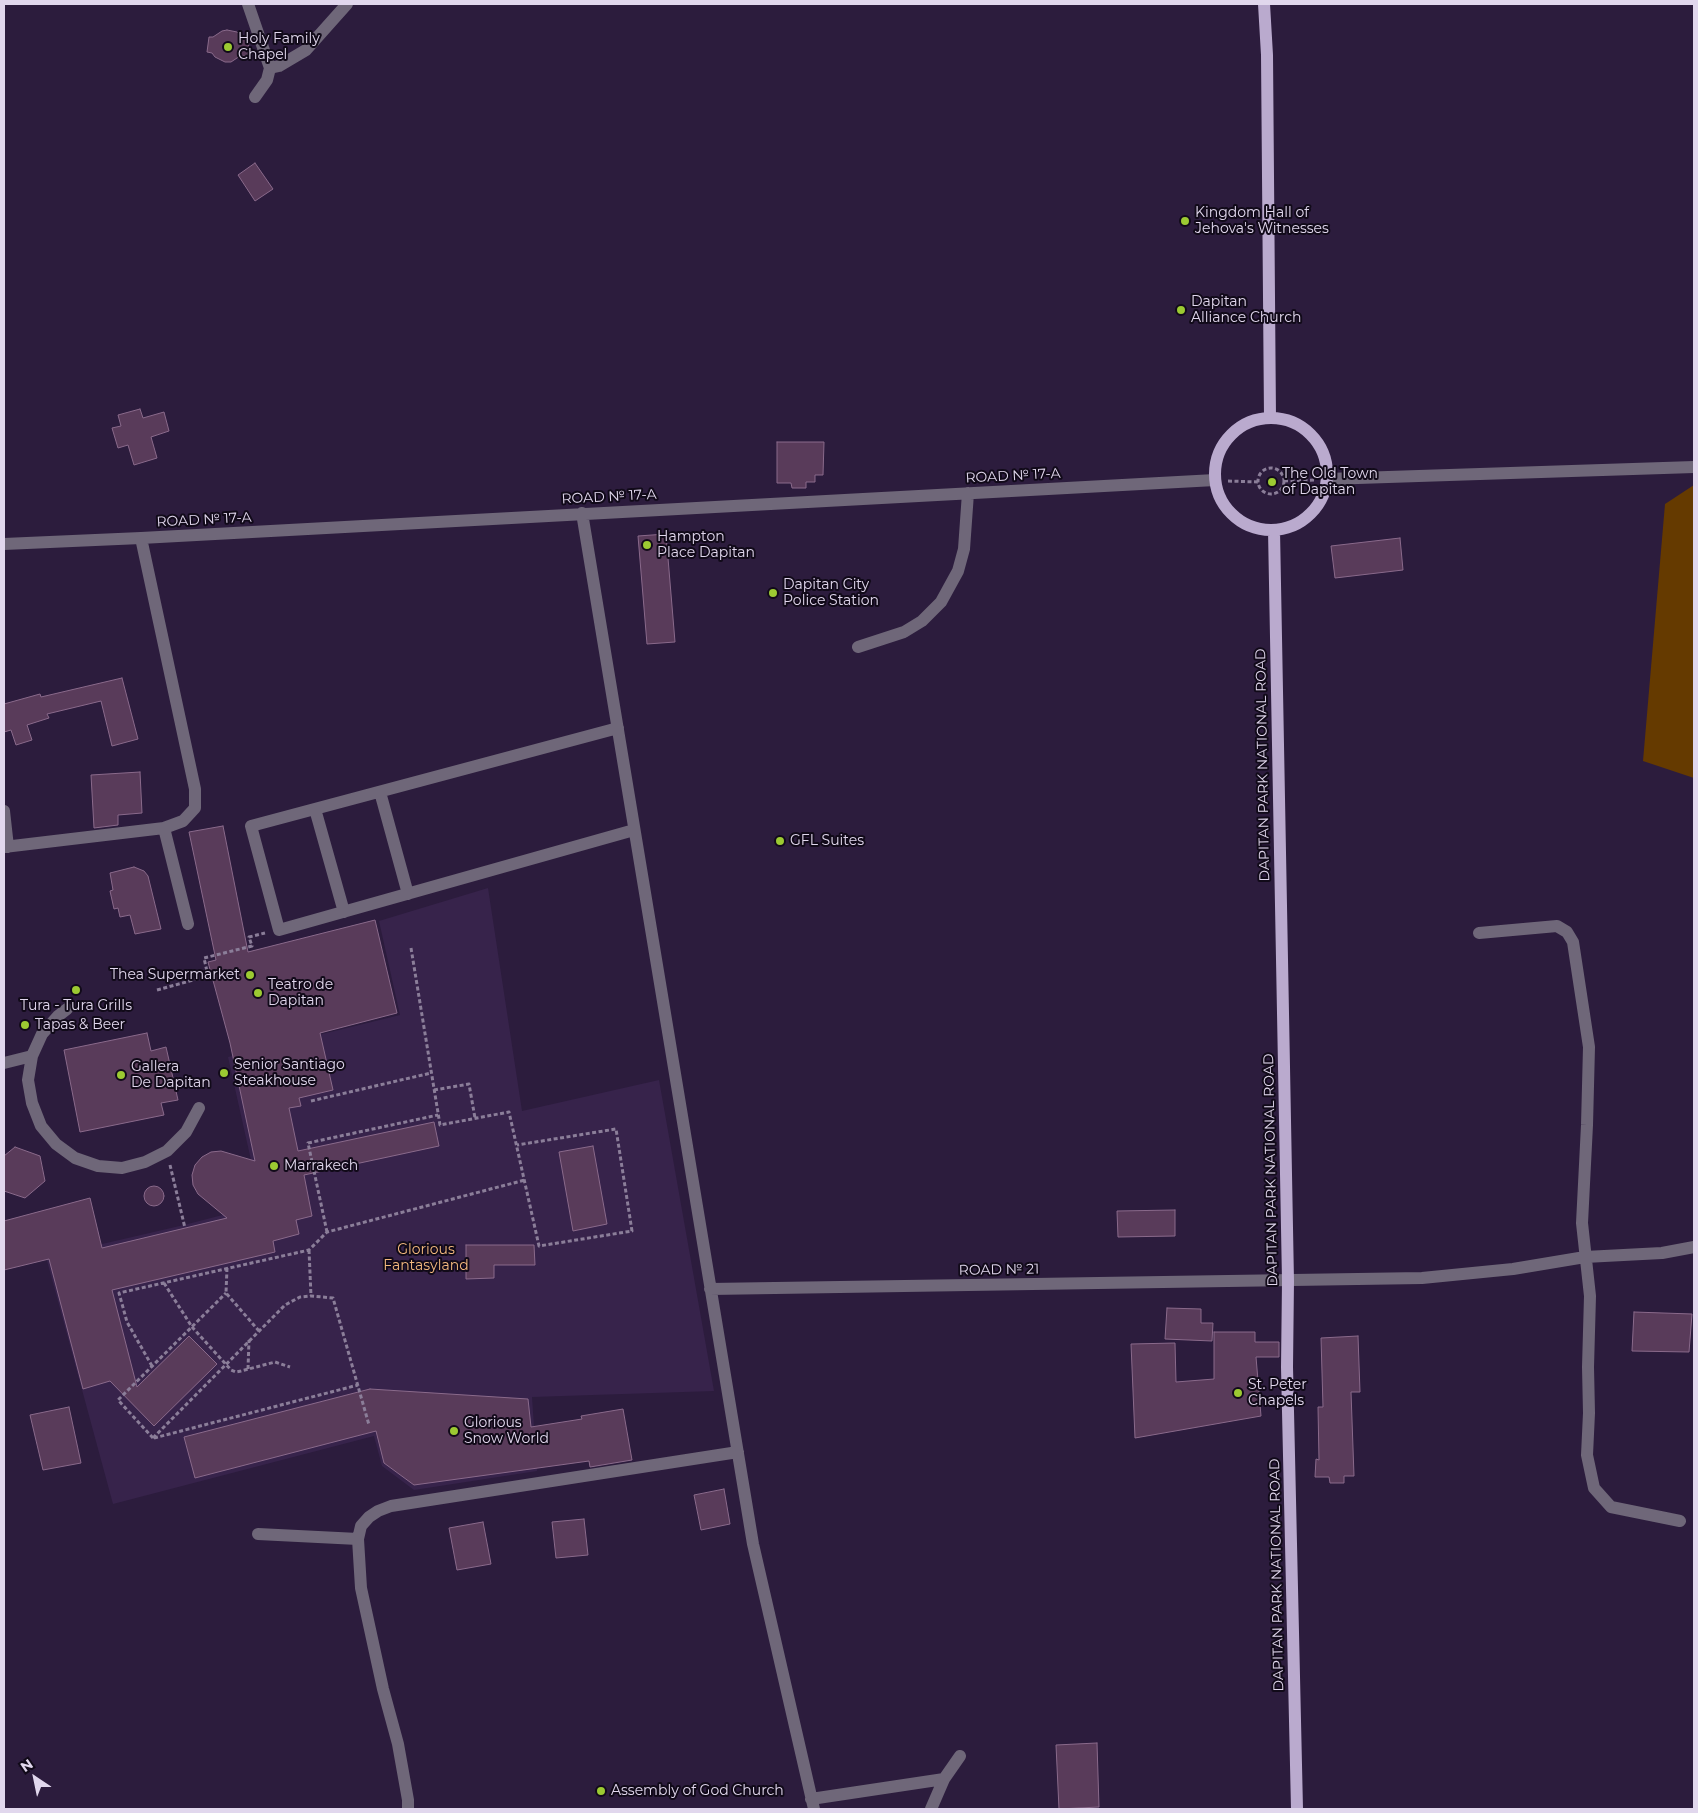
<!DOCTYPE html>
<html>
<head>
<meta charset="utf-8">
<style>
	body { margin:0 }
	#map { position:relative; width:1698px; height:1813px; overflow:hidden; background:#2c1c3d; font-family:Montserrat,sans-serif }
	canvas { display:block }
	.frame { position:absolute; inset:0; border:5px solid #e1d7ed; pointer-events:none }
	.north { position:absolute; left:10px; top:1753px; width:50px; height:50px; -webkit-text-stroke:4px #110a19; paint-order:stroke; rotate:326deg; font-size:14px; font-weight:700; line-height:20px; text-align:center; color:#e1d7ed }
	.north::after { content:''; display:block; margin:auto; width:18px; height:22px; background:#e1d7ed; clip-path:polygon(50% 0,100% 100%,50% 72%,0 100%) }
</style>
</head>
<body>
<div id="map">
<canvas width="1698" height="1813"></canvas>
<div class="frame"></div>
<div class="north">N</div>
</div>
<script>
const c = document.querySelector('canvas').getContext('2d');
c.lineJoin = 'round';
function fillPath(path, color) {
  c.fillStyle = color;
  c.fill(path, 'evenodd');
}
function poly(rows) {
  const path = new Path2D();
  for (const r of rows) {
    if (r.length === 3) {
      path.moveTo(r[0] + r[2], r[1]);
      path.arc(r[0], r[1], r[2], 0, 2 * Math.PI);
      continue;
    }
    path.moveTo(r[0], r[1]);
    for (let i = 2; i < r.length; i += 2) path.lineTo(r[i], r[i + 1]);
  }
  return path;
}
function stroke(path, color, width, dash) {
  c.strokeStyle = color;
  c.lineWidth = width;
  c.lineCap = dash ? 'butt' : 'round';
  c.setLineDash(dash || []);
  c.stroke(path);
}
function label(font, color, halo, rows, align = 'center') {
  c.font = font + ' Montserrat,sans-serif';
  c.lineWidth = 4;
  c.setLineDash([]);
  c.textBaseline = 'middle';
  c.strokeStyle = halo;
  c.fillStyle = color;
  for (const [text, x, y, turn = 0] of rows) {
    c.save();
    c.translate(x, y);
    c.rotate((+turn || 0) * Math.PI / 180);
    c.textAlign = isNaN(turn) ? turn : align;
    if (halo) c.strokeText(text, 0, 0);
    c.fillText(text, 0, 0);
    c.restore();
  }
}
fillPath(poly([
	[488,888,522,1111,659,1080,714,1391,532,1397,537,1471,414,1490,382,1466,374,1436,113,1504,46,1257,184,1225,261,1205,228,1057,400,1015,379,921]
]), '#37234b');
fillPath(poly([
	[1694,485,1694,778,1643,761,1665,504]
]), '#653a00');
const building = poly([
	[227,30,237,32,249,43,247,56,240,56,231,62,225,62,215,57,212,53,207,52,209,37,213,37,222,31,227,30],
	[255,163,273,189,255,201,238,175,255,163],
	[140,409,143,418,164,412,169,431,151,437,157,458,134,465,128,445,118,448,112,428,121,426,118,415,140,409],
	[777,442,824,442,823,475,815,475,815,482,806,482,806,488,792,488,791,483,777,483,777,442],
	[666,534,675,642,647,644,638,536,666,534],
	[1400,538,1403,570,1335,578,1331,546,1400,538],
	[122,678,138,739,112,746,101,701,47,714,49,718,27,725,32,740,16,745,11,730,4,732,4,704,40,694,41,697,122,678],
	[140,772,142,813,118,815,118,825,94,828,91,775,140,772],
	[223,826,248,952,375,920,397,1013,320,1033,333,1090,299,1098,301,1106,289,1108,298,1151,434,1122,439,1146,304,1175,312,1216,296,1220,299,1234,273,1241,275,1252,112,1290,137,1387,189,1336,217,1364,154,1426,110,1381,83,1389,49,1259,4,1270,4,1221,90,1198,102,1248,227,1218,198,1194,193,1185,192,1175,195,1165,202,1157,211,1152,221,1151,255,1161,230,1043,208,962,216,960,189,832,223,826],
	[134,867,144,871,148,876,161,929,135,934,130,915,120,917,118,908,114,909,110,891,113,890,110,873,134,867],
	[147,1033,151,1051,166,1047,178,1100,161,1103,164,1115,80,1132,64,1050,147,1033],
	[593,1146,607,1224,573,1231,559,1152,593,1146],
	[15,1147,40,1156,45,1181,25,1198,4,1191,4,1156,15,1147],
	[154,1196,10],
	[1175,1210,1175,1236,1118,1237,1117,1211,1175,1210],
	[466,1245,534,1245,535,1265,494,1265,494,1278,466,1279,466,1245],
	[1167,1308,1201,1309,1201,1323,1213,1323,1212,1341,1165,1339,1167,1308],
	[1634,1312,1692,1314,1689,1352,1632,1351,1634,1312],
	[1214,1332,1255,1332,1255,1342,1279,1342,1279,1357,1256,1357,1261,1416,1135,1438,1131,1344,1175,1343,1176,1382,1214,1379,1214,1332],
	[1358,1336,1360,1392,1351,1392,1354,1476,1344,1476,1344,1483,1330,1483,1329,1477,1315,1477,1316,1459,1319,1460,1318,1407,1323,1407,1321,1338,1358,1336],
	[370,1389,528,1399,531,1427,582,1419,581,1416,623,1409,632,1460,590,1467,589,1461,414,1485,384,1463,376,1431,195,1478,184,1437,370,1389],
	[69,1407,81,1463,43,1470,30,1415,69,1407],
	[724,1489,730,1524,701,1530,694,1495,724,1489],
	[584,1519,588,1555,556,1558,552,1522,584,1519],
	[483,1522,491,1564,457,1570,449,1528,483,1522],
	[1097,1743,1099,1807,1059,1809,1056,1745,1097,1743]
]);
fillPath(building, '#593b5a');
stroke(building, '#8a6a8b', 1);
stroke(poly([
	[1271,481,13],
	[1228,481,1259,482],
	[1284,481,1314,480],
	[411,948,440,1125,509,1112,539,1246,632,1231,616,1129,517,1145],
	[157,990,208,976,204,958,252,946,249,937,265,933],
	[434,1090,469,1084,475,1118],
	[311,1101,431,1073],
	[170,1165,185,1228],
	[327,1232,308,1143,438,1115],
	[309,1250,311,1296],
	[227,1268,226,1293,259,1331],
	[164,1283,192,1327,231,1370,236,1372,241,1371,275,1362,290,1367],
	[152,1366,127,1322,119,1293,309,1250,327,1232,525,1180],
	[248,1369,249,1340],
	[153,1438,285,1305,300,1297,311,1296,333,1298,369,1425],
	[153,1438,118,1400,226,1293],
	[154,1438,358,1385]
]), '#8b7e99', 3, [4, 2.5]);
stroke(poly([
	[248,4,270,68,267,80,255,97],
	[270,68,279,66,306,50,347,4],
	[1327,479,1694,467],
	[582,513,753,1544,814,1809],
	[4,544,141,538,1215,480],
	[858,647,904,632,922,621,941,602,958,571,964,549,968,493],
	[618,728,251,826,279,930,634,830],
	[380,792,408,894],
	[315,809,344,912],
	[4,811,8,847],
	[164,828,188,924],
	[4,847,164,828,183,821,195,808,195,789,141,538],
	[1479,933,1557,926,1567,932,1573,942,1589,1047,1587,1125,1582,1223,1590,1296,1588,1367,1589,1413,1587,1455,1594,1488,1611,1507,1680,1521],
	[67,1009,58,1016,42,1034,32,1056,28,1080,32,1103,41,1126,56,1144,75,1158,98,1166,122,1168,145,1162,167,1151,186,1132,199,1108],
	[4,1063,32,1056],
	[710,1289,1422,1278,1513,1269,1585,1257,1662,1253,1694,1247],
	[258,1534,358,1539],
	[811,1799,944,1779],
	[408,1809,408,1800,398,1744,383,1689,361,1588,358,1539,361,1526,369,1517,378,1511,391,1506,738,1452],
	[931,1809,944,1779,960,1756]
]), '#6f6779', 12);
stroke(poly([
	[1264,4,1267,55,1270,418],
	[1271,474,56],
	[1274,530,1288,1281,1287,1367,1297,1809]
]), '#baaace', 12);
for (const [x, y, r, color] of [
	[228,47,5,"#9cca32"],
	[1185,221,5,"#9cca32"],
	[1181,310,5,"#9cca32"],
	[1272,482,5,"#9cca32"],
	[647,545,5,"#9cca32"],
	[773,593,5,"#9cca32"],
	[780,841,5,"#9cca32"],
	[250,975,5,"#9cca32"],
	[76,990,5,"#9cca32"],
	[258,993,5,"#9cca32"],
	[25,1025,5,"#9cca32"],
	[224,1073,5,"#9cca32"],
	[121,1075,5,"#9cca32"],
	[274,1166,5,"#9cca32"],
	[1238,1393,5,"#9cca32"],
	[454,1431,5,"#9cca32"],
	[601,1791,5,"#9cca32"]
]) {
  const dot = new Path2D();
  dot.arc(x, y, r, 0, 2 * Math.PI);
  c.fillStyle = color;
  c.fill(dot);
  stroke(dot, '#110a19', 2);
}
label('14px', '#e1d7ed', '#110a19', [
	["Holy Family",238,39],
	["Chapel",238,55],
	["Kingdom Hall of",1195,213],
	["Jehova's Witnesses",1195,229],
	["Dapitan",1191,302],
	["Alliance Church",1191,318],
	["The Old Town",1282,474],
	["of Dapitan",1282,490],
	["Hampton",657,537],
	["Place Dapitan",657,553],
	["Dapitan City",783,585],
	["Police Station",783,601],
	["GFL Suites",790,841],
	["Thea Supermarket",240,975,"right"],
	["Teatro de",268,985],
	["Dapitan",268,1001],
	["Tura - Tura Grills",76,1006,"center"],
	["Tapas & Beer",35,1025],
	["Senior Santiago",234,1065],
	["Steakhouse",234,1081],
	["Gallera",131,1067],
	["De Dapitan",131,1083],
	["Marrakech",284,1166],
	["St. Peter",1248,1385],
	["Chapels",1248,1401],
	["Glorious",464,1423],
	["Snow World",464,1439],
	["Assembly of God Church",611,1791]
], 'left');
label('14px', '#e1d7ed', '#110a19', [
	["ROAD № 17-A",1013,476,-3],
	["ROAD № 17-A",609,497,-3],
	["ROAD № 17-A",204,520,-3],
	["DAPITAN PARK NATIONAL ROAD",1263,765,-91],
	["DAPITAN PARK NATIONAL ROAD",1271,1170,-91],
	["ROAD № 21",999,1270,-1],
	["DAPITAN PARK NATIONAL ROAD",1277,1575,-91]
]);
label('14px', '#f5ba7f', '#110a19', [
	["Glorious",426,1250],
	["Fantasyland",426,1266]
]);
</script>
</body>
</html>
